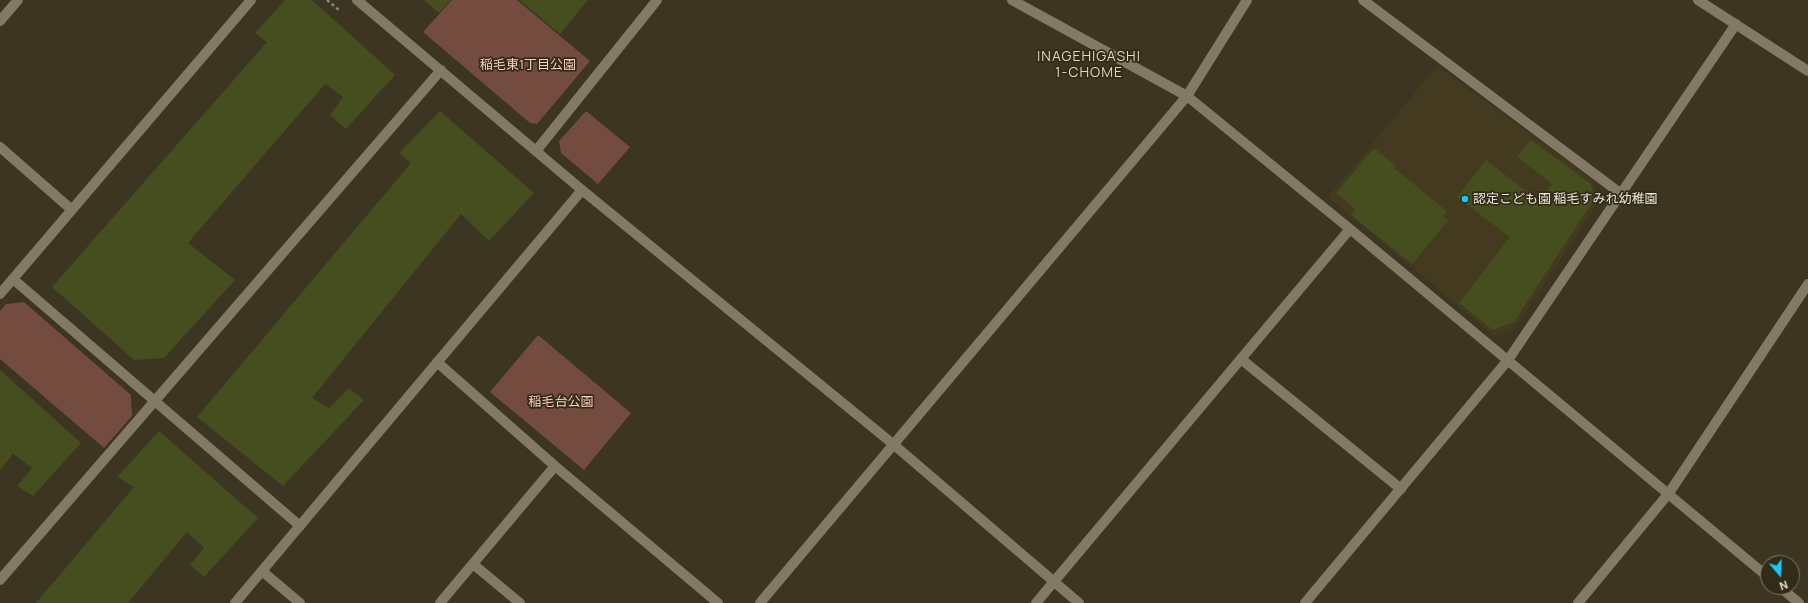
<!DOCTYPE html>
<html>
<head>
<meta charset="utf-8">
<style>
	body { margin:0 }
	#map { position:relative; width:1808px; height:603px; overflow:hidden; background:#3c3521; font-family:Manrope,sans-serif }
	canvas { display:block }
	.north { position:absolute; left:1760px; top:555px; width:40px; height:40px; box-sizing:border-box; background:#322b17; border:1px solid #7c7665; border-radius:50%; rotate:161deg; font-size:11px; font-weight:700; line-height:16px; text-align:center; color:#eae6d9 }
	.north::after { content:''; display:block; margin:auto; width:14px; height:18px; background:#16cafb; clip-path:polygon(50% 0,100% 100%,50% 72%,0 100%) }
</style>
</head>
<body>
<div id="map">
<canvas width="1808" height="603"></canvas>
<div class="north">N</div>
</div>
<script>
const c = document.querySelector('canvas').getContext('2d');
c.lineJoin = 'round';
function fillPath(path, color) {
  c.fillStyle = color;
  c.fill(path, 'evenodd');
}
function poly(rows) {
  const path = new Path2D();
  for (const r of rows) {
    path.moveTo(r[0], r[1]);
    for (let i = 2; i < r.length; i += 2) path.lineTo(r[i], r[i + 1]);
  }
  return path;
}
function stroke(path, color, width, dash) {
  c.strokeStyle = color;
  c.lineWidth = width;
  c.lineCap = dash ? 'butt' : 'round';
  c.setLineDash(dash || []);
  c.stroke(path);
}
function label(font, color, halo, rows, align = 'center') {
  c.font = font + ' Manrope,"Noto Sans JP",sans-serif';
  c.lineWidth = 3.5;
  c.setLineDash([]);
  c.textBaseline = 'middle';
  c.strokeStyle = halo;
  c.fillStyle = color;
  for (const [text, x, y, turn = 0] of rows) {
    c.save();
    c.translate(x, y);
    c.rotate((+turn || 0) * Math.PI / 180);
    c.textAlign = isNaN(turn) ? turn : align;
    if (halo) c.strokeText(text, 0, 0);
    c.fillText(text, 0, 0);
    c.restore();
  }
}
fillPath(poly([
	[1437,66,1593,180,1599,201,1514,330,1494,336,1328,197]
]), '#443a1f');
fillPath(poly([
	[452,0,517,0,590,61,537,124,530,123,423,32],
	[586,111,630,147,598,184,561,153,559,141],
	[24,302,131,395,132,416,104,448,0,359,0,311,6,304],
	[538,335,631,413,584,470,490,392]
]), '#744b3f');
fillPath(poly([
	[285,0,312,0,395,75,346,129,330,115,343,97,325,84,188,243,235,280,164,358,134,360,52,287,267,42,255,33],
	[424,0,451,0,439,13],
	[519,0,588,0,560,34],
	[440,111,534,193,489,241,461,214,312,398,329,408,349,388,364,400,283,486,197,417,411,163,399,153],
	[1531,140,1591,184,1595,198,1514,322,1493,330,1459,303,1510,237,1457,197,1486,160,1539,201,1552,184,1517,157],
	[1374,148,1396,166,1394,168,1447,211,1443,216,1448,221,1412,264,1351,215,1355,209,1336,193],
	[0,370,81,443,33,496,17,486,32,468,13,454,0,470],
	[159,431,258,518,204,577,190,565,204,548,187,532,128,603,36,603,134,487,117,477]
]), '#464e1f');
stroke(poly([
	[327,0,339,10]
]), '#908b7a', 2.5, [3, 3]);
stroke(poly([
	[13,279,300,526],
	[1241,359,1401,489],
	[473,564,520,603],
	[0,580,441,70]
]), '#827a64', 10);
stroke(poly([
	[1012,0,1187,96,1350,229,1768,577],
	[1363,0,1620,193],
	[1698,0,1808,71],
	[0,21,18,0],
	[0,147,72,210],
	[536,151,657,0],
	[0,294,251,0],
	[437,362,555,466,718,603],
	[262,571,300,603],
	[1780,587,1799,603],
	[235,603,582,190],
	[440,603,555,466],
	[760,603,1187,96,1247,0],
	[1036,603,1350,229],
	[1305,603,1508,360,1736,24],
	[1578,603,1669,493,1808,284]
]), '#827a64', 10);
stroke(poly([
	[357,0,582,190,893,444,1079,603]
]), '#827a64', 10);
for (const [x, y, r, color] of [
	[1465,199,4,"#16cafb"]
]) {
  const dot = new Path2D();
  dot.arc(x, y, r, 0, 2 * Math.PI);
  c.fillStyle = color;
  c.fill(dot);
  stroke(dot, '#322b17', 1.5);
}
label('13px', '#fdcdbd', '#322b17', [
	["稲毛東1丁目公園",528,65],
	["稲毛台公園",561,402]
]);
label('13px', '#eae6d9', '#322b17', [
	["認定こども園 稲毛すみれ幼稚園",1473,199]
], 'left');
c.letterSpacing = '1px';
label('14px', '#e0d8bf', '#322b17', [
	["INAGEHIGASHI",1089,57],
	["1-CHOME",1089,73]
]);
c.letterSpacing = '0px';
</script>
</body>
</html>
